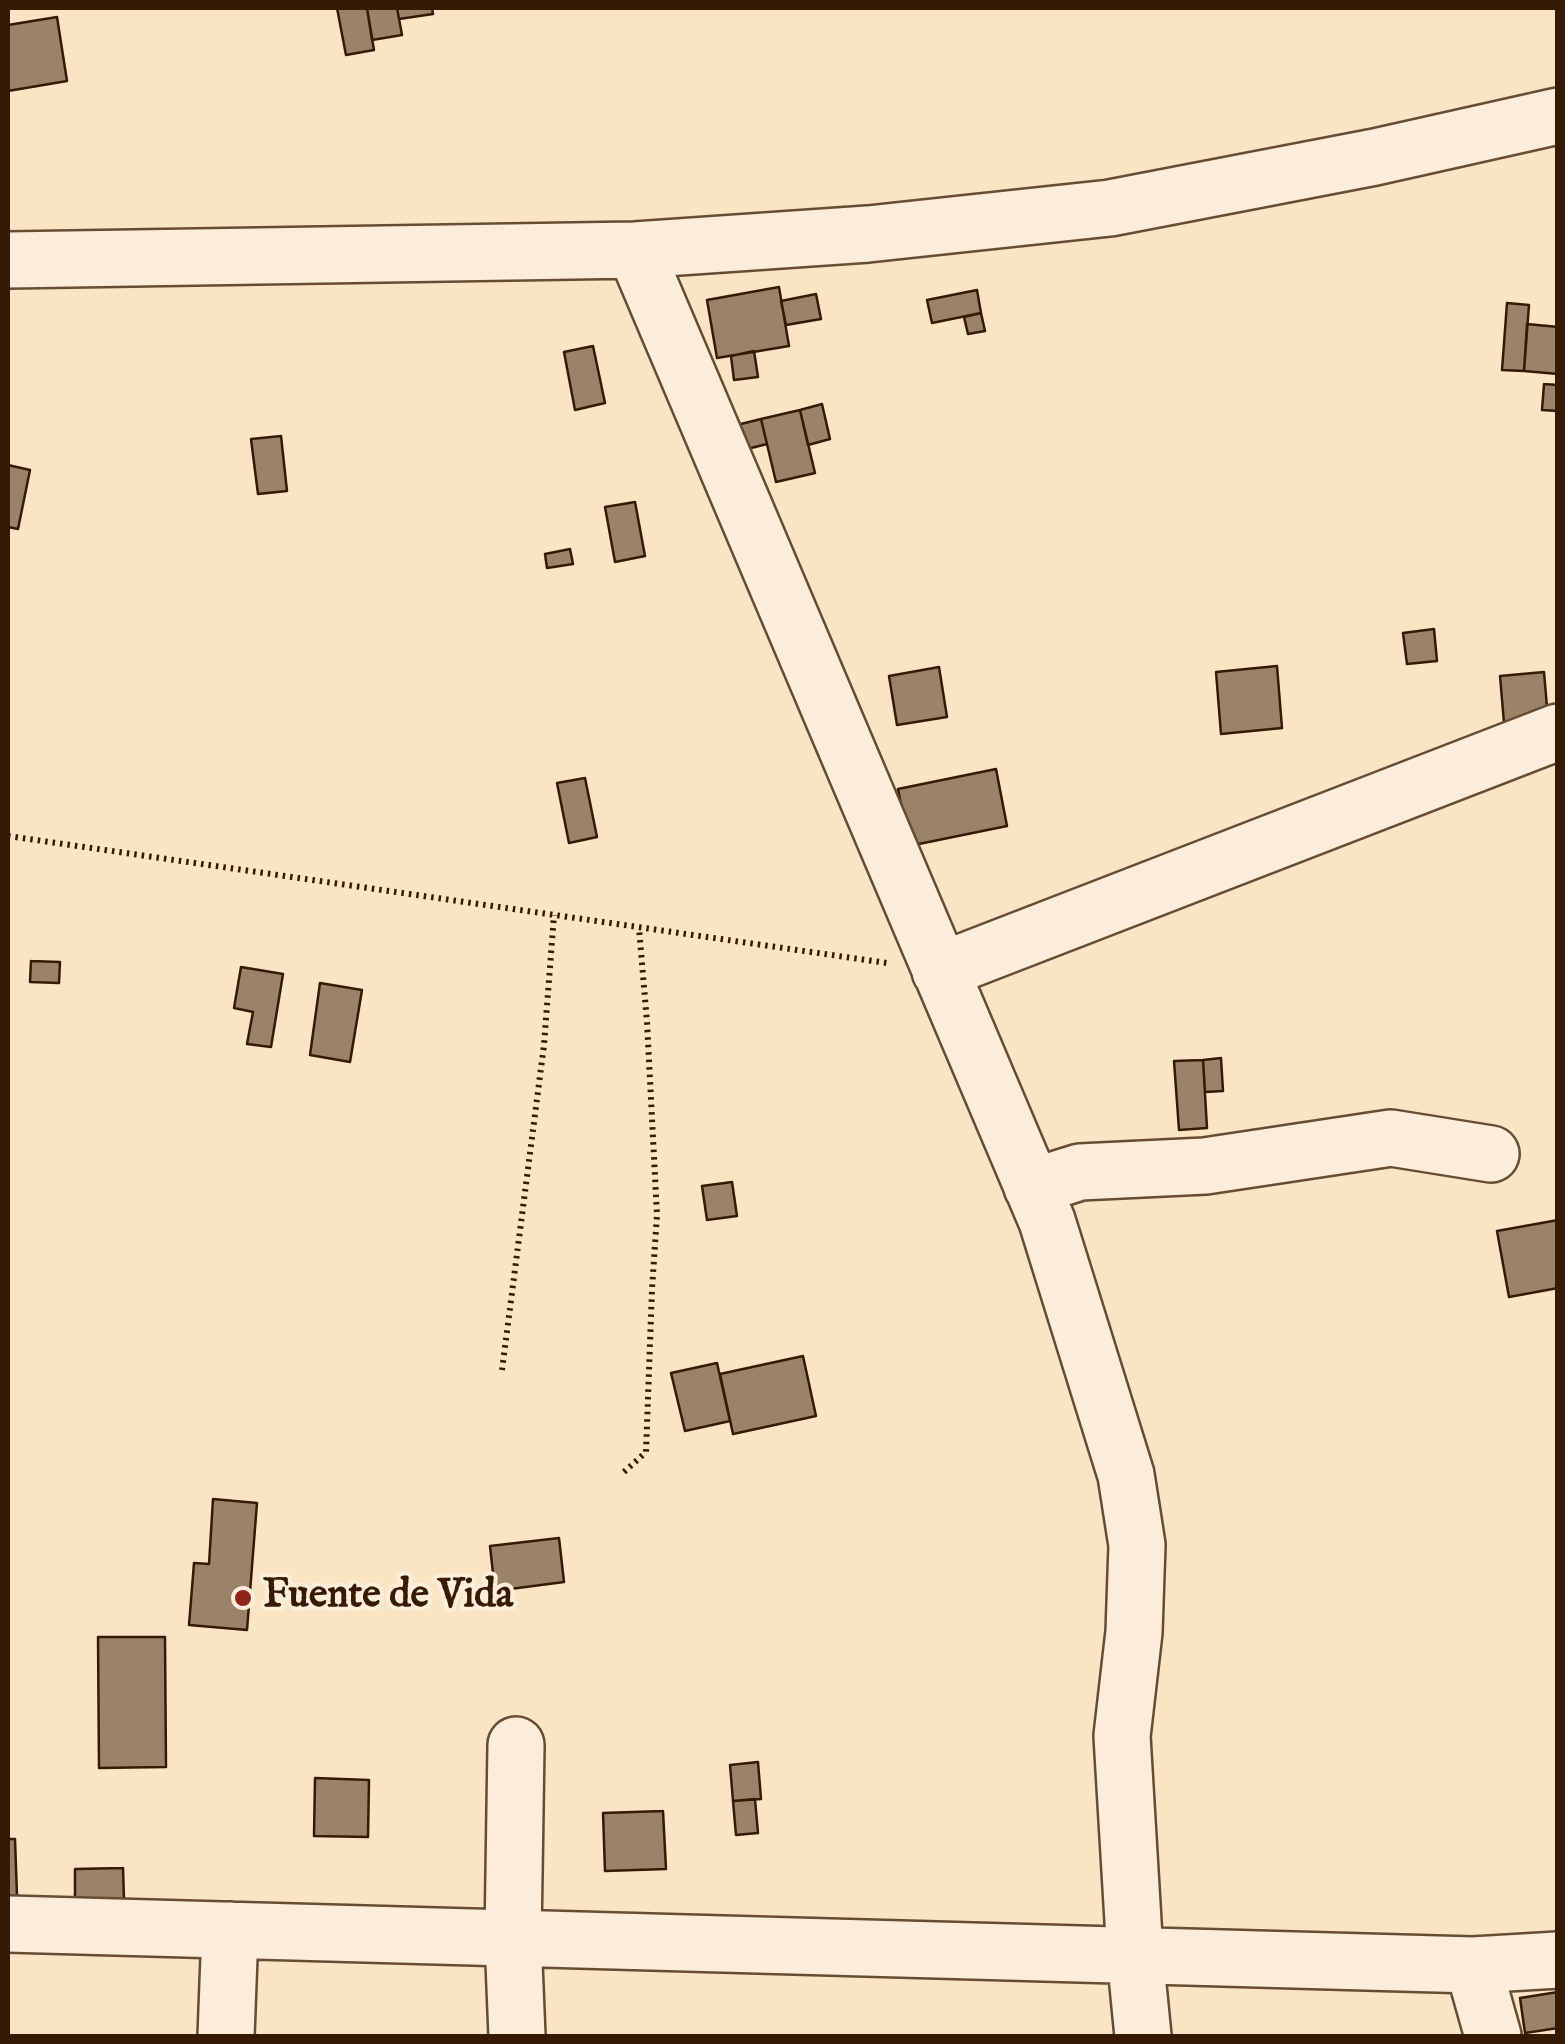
<!DOCTYPE html>
<html>
<head>
<meta charset="utf-8">
<style>
	body { margin:0 }
	#map { position:relative; width:1565px; height:2044px; overflow:hidden; background:#f9e4c4; font-family:"IM FELL English",serif }
	canvas { display:block }
	.frame { position:absolute; inset:0; border:10px solid #361a03; pointer-events:none }
</style>
</head>
<body>
<div id="map">
<canvas width="1565" height="2044"></canvas>
<div class="frame"></div>
</div>
<script>
const c = document.querySelector('canvas').getContext('2d');
c.lineJoin = 'round';
function fillPath(path, color) {
  c.fillStyle = color;
  c.fill(path, 'evenodd');
}
function poly(rows) {
  const path = new Path2D();
  for (const r of rows) {
    path.moveTo(r[0], r[1]);
    for (let i = 2; i < r.length; i += 2) path.lineTo(r[i], r[i + 1]);
  }
  return path;
}
function stroke(path, color, width, dash) {
  c.strokeStyle = color;
  c.lineWidth = width;
  c.lineCap = dash ? 'butt' : 'round';
  c.setLineDash(dash || []);
  c.stroke(path);
}
function label(font, color, halo, rows, align = 'center') {
  c.font = font + ' "IM FELL English",serif';
  c.lineWidth = 8;
  c.setLineDash([]);
  c.textBaseline = 'middle';
  c.strokeStyle = halo;
  c.fillStyle = color;
  for (const [text, x, y, turn = 0] of rows) {
    c.save();
    c.translate(x, y);
    c.rotate((+turn || 0) * Math.PI / 180);
    c.textAlign = isNaN(turn) ? turn : align;
    if (halo) c.strokeText(text, 0, 0);
    c.fillText(text, 0, 0);
    c.restore();
  }
}
const building = poly([
	[337,8,367,8,374,50,346,55,337,8],
	[367,8,397,8,402,35,372,40,367,8],
	[397,8,432,8,433,14,399,19,397,8],
	[57,17,67,81,8,91,8,25,57,17],
	[779,287,789,346,717,358,707,300,779,287],
	[977,290,981,313,932,323,927,300,977,290],
	[816,294,821,319,786,325,781,301,816,294],
	[1507,303,1529,305,1524,371,1502,370,1507,303],
	[981,313,985,331,968,334,964,317,981,313],
	[1527,324,1558,327,1558,374,1524,371,1527,324],
	[593,346,605,403,575,410,564,352,593,346],
	[754,351,758,377,734,380,731,356,754,351],
	[1544,384,1558,385,1558,411,1542,410,1544,384],
	[822,404,830,439,808,445,800,410,822,404],
	[800,410,815,473,776,482,761,419,800,410],
	[761,419,767,444,743,450,737,425,761,419],
	[281,436,287,491,258,494,251,439,281,436],
	[8,465,30,470,18,529,8,527,8,465],
	[635,502,645,556,615,562,605,507,635,502],
	[570,549,573,564,547,568,545,554,570,549],
	[1434,629,1437,661,1407,664,1403,633,1434,629],
	[1277,666,1282,728,1221,734,1216,672,1277,666],
	[939,667,947,717,897,725,889,676,939,667],
	[1544,672,1548,719,1504,723,1500,676,1544,672],
	[996,769,1007,826,909,846,898,789,996,769],
	[585,778,597,837,569,843,557,783,585,778],
	[31,961,60,962,59,983,30,982,31,961],
	[241,967,283,974,271,1047,247,1044,253,1012,234,1008,241,967],
	[320,983,362,990,350,1062,310,1055,320,983],
	[1221,1058,1223,1091,1205,1092,1203,1060,1221,1058],
	[1203,1060,1207,1128,1179,1130,1174,1061,1203,1060],
	[732,1182,737,1216,707,1220,702,1186,732,1182],
	[1558,1220,1558,1288,1509,1297,1497,1231,1558,1220],
	[803,1356,816,1416,733,1434,720,1374,803,1356],
	[717,1363,730,1421,685,1431,671,1373,717,1363],
	[213,1499,257,1503,247,1630,189,1625,194,1563,209,1564,213,1499],
	[559,1538,564,1582,495,1591,490,1546,559,1538],
	[98,1637,165,1637,166,1767,99,1768,98,1637],
	[758,1762,761,1799,733,1801,730,1765,758,1762],
	[315,1778,369,1780,368,1837,314,1836,315,1778],
	[755,1799,758,1833,736,1835,733,1801,755,1799],
	[663,1811,666,1869,605,1871,603,1813,663,1811],
	[8,1839,15,1839,17,1896,8,1896,8,1839],
	[123,1868,124,1900,75,1901,75,1869,123,1868],
	[1558,1992,1558,2028,1525,2033,1520,1998,1558,1992]
]);
fillPath(building, '#9b8367');
stroke(building, '#361a03', 2.5);
const minor = poly([
	[635,250,1047,1221,1126,1475,1137,1545,1134,1632,1122,1736,1135,1955,1143,2036],
	[8,260,635,250,868,234,1110,208,1375,157,1558,116],
	[940,971,1558,732],
	[1032,1187,1080,1172,1205,1166,1391,1138,1491,1154],
	[516,1745,513,1938,517,2036],
	[8,1924,1473,1965,1558,1960],
	[1473,1965,1493,2036],
	[226,2036,230,1930]
]);
stroke(minor, '#674c33', 60);
stroke(poly([
	[8,836,887,963],
	[502,1370,544,1045,554,915],
	[624,1472,646,1452,652,1289,657,1215,647,1022,639,928]
]), '#361a03', 6, [2.5, 5]);
stroke(minor, '#fbedd9', 55);
for (const [x, y, r, color] of [
	[243,1598,10,"#8f2418"]
]) {
  const dot = new Path2D();
  dot.arc(x, y, r, 0, 2 * Math.PI);
  c.fillStyle = color;
  c.fill(dot);
  stroke(dot, '#fbedd9', 4);
}
label('bold 40px', '#361a03', '#fbedd9', [
	["Fuente de Vida",263,1598]
], 'left');
</script>
</body>
</html>
